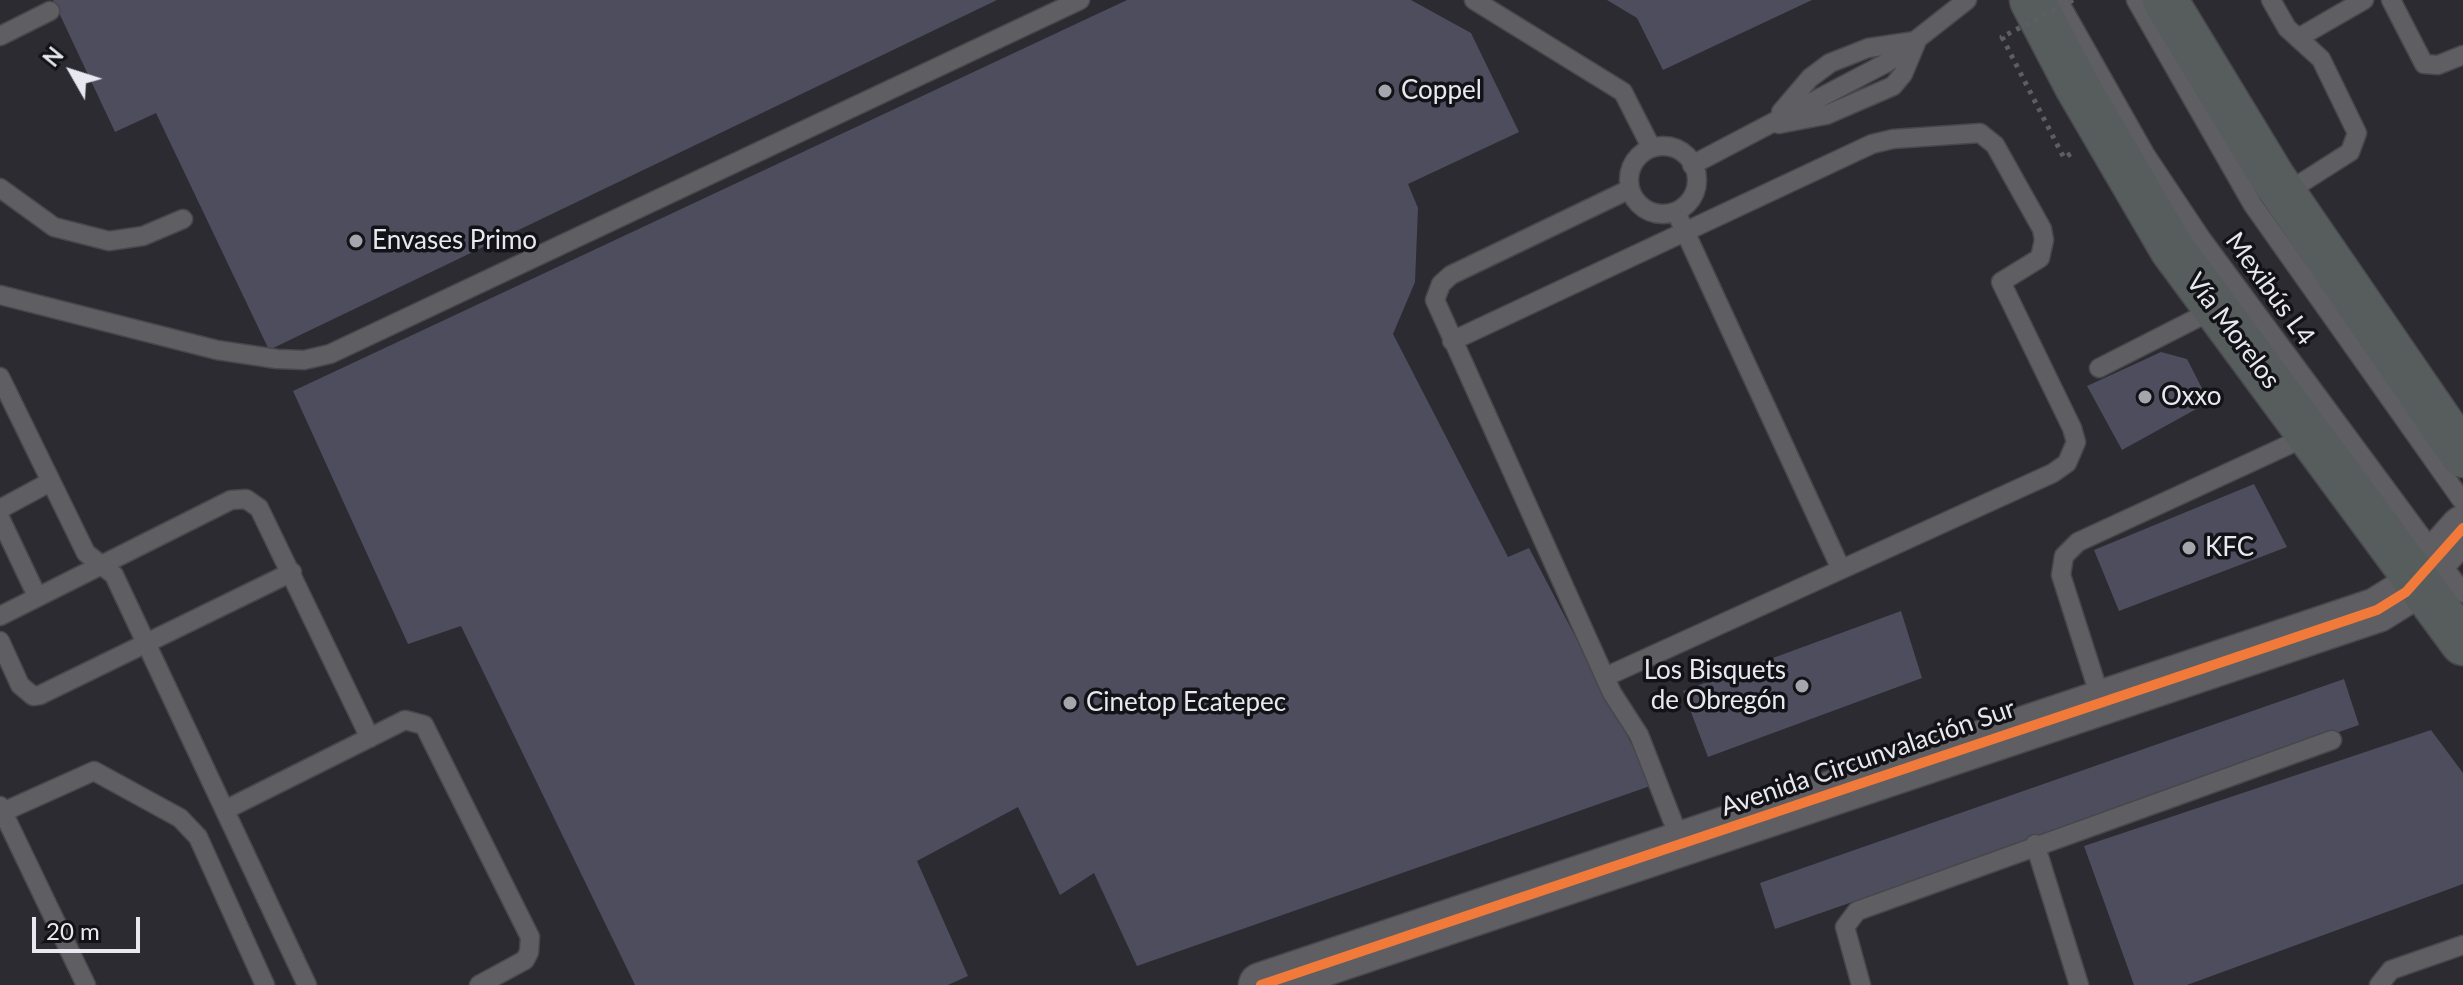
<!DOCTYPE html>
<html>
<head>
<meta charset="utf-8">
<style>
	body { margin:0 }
	#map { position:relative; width:2463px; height:985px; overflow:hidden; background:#2b2b31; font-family:Lato,sans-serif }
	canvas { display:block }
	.north { position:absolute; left:32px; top:32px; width:80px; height:80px; -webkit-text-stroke:6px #121217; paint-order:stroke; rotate:309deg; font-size:22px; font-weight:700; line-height:32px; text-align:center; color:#e7e8f0 }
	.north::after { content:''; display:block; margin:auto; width:28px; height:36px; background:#e7e8f0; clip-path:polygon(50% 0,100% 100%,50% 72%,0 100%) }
	.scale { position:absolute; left:32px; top:917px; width:108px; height:36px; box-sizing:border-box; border:4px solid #e7e8f0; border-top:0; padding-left:10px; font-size:24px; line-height:28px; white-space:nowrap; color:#e7e8f0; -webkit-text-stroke:6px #121217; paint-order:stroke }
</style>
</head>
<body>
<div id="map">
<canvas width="2463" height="985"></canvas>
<div class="north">N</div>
<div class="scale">20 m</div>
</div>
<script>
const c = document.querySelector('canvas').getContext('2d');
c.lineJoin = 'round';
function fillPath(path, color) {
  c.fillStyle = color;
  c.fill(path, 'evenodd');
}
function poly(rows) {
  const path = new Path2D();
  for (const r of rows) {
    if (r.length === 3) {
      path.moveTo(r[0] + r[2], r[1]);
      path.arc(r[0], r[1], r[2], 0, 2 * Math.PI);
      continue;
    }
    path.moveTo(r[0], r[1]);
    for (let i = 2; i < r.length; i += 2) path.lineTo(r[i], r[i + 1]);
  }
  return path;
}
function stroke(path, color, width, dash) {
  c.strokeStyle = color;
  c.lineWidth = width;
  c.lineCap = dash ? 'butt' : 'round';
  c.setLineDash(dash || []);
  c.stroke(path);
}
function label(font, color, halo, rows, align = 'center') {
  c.font = font + ' Lato,sans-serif';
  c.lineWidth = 7;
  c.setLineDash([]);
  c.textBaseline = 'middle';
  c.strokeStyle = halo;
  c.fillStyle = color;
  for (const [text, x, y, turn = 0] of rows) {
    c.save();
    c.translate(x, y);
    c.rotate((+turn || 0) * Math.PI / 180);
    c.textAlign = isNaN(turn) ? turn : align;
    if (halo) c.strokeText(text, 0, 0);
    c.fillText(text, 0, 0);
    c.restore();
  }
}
fillPath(poly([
	[53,0,997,0,269,350,156,113,115,132],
	[1127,0,1411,0,1471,33,1519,132,1408,184,1418,208,1415,282,1393,334,1508,557,1529,548,1653,785,1137,966,1094,873,1060,895,1018,807,917,861,968,976,948,985,635,985,461,626,408,644,293,391],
	[1607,0,1812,0,1663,70,1637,18],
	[2161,352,2187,359,2209,402,2122,450,2087,386],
	[2254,484,2287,547,2119,611,2094,550],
	[1901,611,1922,678,1708,757,1683,691],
	[2344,679,2359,725,1775,929,1760,883],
	[2431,730,2463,773,2463,884,2187,985,2134,985,2084,846]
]), '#4d4d5e');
const service = poly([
	[1474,0,1623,92,1651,147],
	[2058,0,2145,154,2201,238,2463,593],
	[2136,0,2253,205,2463,502],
	[2271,0,2287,28,2321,59,2357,133,2350,152,2284,194],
	[2391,0,2424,64,2438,65,2463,55],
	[0,36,50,11],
	[2298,38,2364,0],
	[1781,112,1810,78,1830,63,1868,48,1915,41],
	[1779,124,1826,115,1893,86,1903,74,1916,43],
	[1663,180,34],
	[1692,165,1888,62,1967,0],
	[0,188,54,227,109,241,143,236,183,219],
	[1630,189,1451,275,1441,284,1435,300,1612,693,1639,735,1682,845],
	[1676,212,1841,569],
	[0,295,217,350,277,359,304,360,330,354,1080,0],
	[1452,341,1872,144,1893,139,1980,133,1995,145,2042,229,2044,240,2040,258,2001,282,2072,428,2076,442,2067,463,2053,473,1605,677],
	[2099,368,2215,309],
	[0,377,86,553,114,575,307,985],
	[0,509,50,482],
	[0,518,37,596],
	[0,616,231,500,246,499,259,508,370,738],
	[0,641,20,685,33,696,40,695,292,572],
	[2101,700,2061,575,2064,556,2078,542,2310,435],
	[0,806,86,985],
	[225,810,405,720,424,725,530,937,529,952,525,960,479,985],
	[3,812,94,771,180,818,198,837,265,985],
	[2035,844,2079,985],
	[1861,985,1845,927,1857,911,2332,740],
	[2379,985,2391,970,2463,945]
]);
const tertiary = poly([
	[1261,985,2377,610,2406,592,2463,528]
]);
const primary = poly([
	[2032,0,2078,88,2172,249,2463,643],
	[2165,0,2273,178,2463,455]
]);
stroke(service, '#47474c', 21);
stroke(tertiary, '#47474c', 47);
stroke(primary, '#47474c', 47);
stroke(service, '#5e5e63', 18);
stroke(tertiary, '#5e5e63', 44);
stroke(primary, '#565d5c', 44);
stroke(poly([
	[2073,0,2002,37,2064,158,2075,151]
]), '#5d5e62', 5, [4, 6]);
stroke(poly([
	[1261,985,2377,610,2406,592,2463,528]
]), '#f17a3a', 10);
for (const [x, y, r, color] of [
	[1385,91,8,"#a5a6ad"],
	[356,241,8,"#a5a6ad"],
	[2145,397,8,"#a5a6ad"],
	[2189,548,8,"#a5a6ad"],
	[1802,686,8,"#a5a6ad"],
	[1070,703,8,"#a5a6ad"]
]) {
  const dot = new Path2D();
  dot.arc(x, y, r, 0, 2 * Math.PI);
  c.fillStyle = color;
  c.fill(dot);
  stroke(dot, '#121217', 3);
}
label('26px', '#e7e8f0', '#121217', [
	["Coppel",1401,91],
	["Envases Primo",372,241],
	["Oxxo",2161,397],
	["KFC",2205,548],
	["Los Bisquets",1786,671,"right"],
	["de Obregón",1786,701,"right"],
	["Cinetop Ecatepec",1086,703]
], 'left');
label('26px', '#e7e8f0', '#121217', [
	["Mexibús L4",2270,289,54],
	["Vía Morelos",2233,331,53],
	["Avenida Circunvalación Sur",1868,758,-19]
]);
</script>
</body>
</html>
